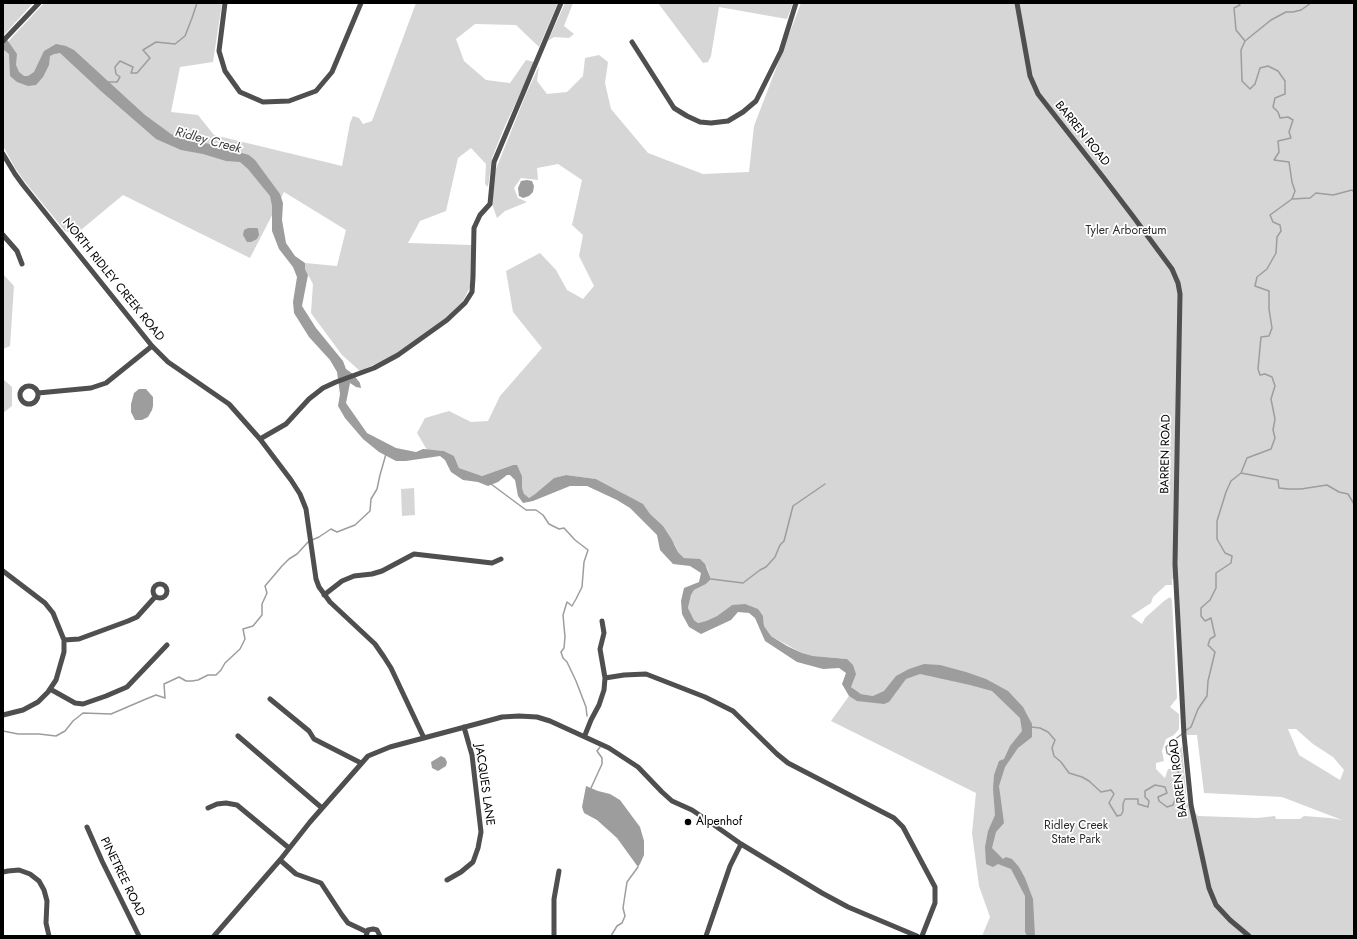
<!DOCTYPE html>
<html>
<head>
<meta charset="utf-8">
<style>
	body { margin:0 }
	#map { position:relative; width:1357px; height:939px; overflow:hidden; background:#fff; font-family:Jost,sans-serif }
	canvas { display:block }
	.frame { position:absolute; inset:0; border:4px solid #000; pointer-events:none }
</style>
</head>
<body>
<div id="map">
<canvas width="1357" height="939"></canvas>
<div class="frame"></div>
</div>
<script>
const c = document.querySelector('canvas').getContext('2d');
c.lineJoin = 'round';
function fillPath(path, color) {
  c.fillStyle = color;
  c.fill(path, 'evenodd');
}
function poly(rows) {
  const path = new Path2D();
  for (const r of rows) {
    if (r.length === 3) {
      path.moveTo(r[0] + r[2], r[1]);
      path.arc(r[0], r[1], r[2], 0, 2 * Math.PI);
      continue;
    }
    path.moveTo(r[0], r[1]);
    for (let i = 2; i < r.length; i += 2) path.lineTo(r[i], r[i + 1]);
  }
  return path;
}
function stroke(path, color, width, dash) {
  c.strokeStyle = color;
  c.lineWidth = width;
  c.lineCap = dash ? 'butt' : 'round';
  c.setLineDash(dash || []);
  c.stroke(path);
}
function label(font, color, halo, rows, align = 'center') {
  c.font = font + ' Jost,sans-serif';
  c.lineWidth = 3.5;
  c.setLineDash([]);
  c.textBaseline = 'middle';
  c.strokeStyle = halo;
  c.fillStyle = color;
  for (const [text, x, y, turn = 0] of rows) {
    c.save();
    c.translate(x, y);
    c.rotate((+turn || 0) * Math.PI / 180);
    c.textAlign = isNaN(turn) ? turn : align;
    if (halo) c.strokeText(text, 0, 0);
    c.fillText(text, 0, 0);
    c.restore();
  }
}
fillPath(poly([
	[3,3,33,3,4,35,3,34],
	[44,3,222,3,213,62,180,67,171,112,198,115,214,135,342,166,350,123,353,116,359,118,363,124,372,121,416,3,558,3,539,47,516,25,475,24,456,39,464,61,486,80,510,83,526,60,535,62,504,128,492,158,488,187,485,184,486,164,471,148,458,158,446,211,420,221,408,243,472,245,471,285,462,303,447,319,397,354,360,371,342,355,311,313,313,284,305,269,305,263,337,266,346,230,284,192,250,258,123,195,76,234,65,231,25,182,15,168,3,146,3,47],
	[565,3,573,3,564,26,574,34,569,38,554,37,548,41],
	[658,3,793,3,787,19,719,7,711,56,708,62,703,63],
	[801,3,1354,3,1354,936,982,936,990,917,979,886,972,833,976,793,831,721,849,696,873,696,861,694,851,687,847,659,813,656,802,653,771,636,764,626,763,616,732,605,717,616,706,621,698,623,694,620,688,608,691,595,694,590,706,584,711,579,707,567,690,559,684,558,678,552,675,545,624,494,596,479,566,475,554,478,535,494,529,498,524,495,522,488,522,476,519,470,513,465,482,476,459,468,454,456,444,451,427,450,417,433,425,418,449,411,471,422,488,421,500,396,542,348,513,312,506,271,540,253,556,270,567,290,583,299,594,286,579,256,583,235,572,225,582,180,558,164,537,168,538,180,521,178,514,188,518,198,527,202,505,211,497,218,492,204,494,174,526,94,539,66,537,81,547,94,567,92,583,76,585,58,599,55,608,62,605,83,611,109,648,153,703,174,749,172,754,126],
	[1172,579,1175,580,1184,735,1197,735,1204,793,1282,797,1342,820,1330,818,1304,816,1300,819,1276,819,1275,816,1257,818,1198,816,1187,803,1182,746,1179,751,1176,769,1168,769,1165,778,1156,769,1156,763,1164,761,1162,751,1166,739,1174,735,1179,729,1179,714,1170,707,1177,698,1172,600,1170,597,1164,601,1145,618,1142,624,1131,616,1151,603,1153,597,1166,585,1172,585],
	[1288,729,1296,729,1313,744,1333,757,1344,770,1340,780,1299,755],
	[3,274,14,286,10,346,3,349],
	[3,379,12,387,12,406,3,413],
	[414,488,415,515,402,516,401,489]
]), '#d6d6d6');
fillPath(poly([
	[3,34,17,54,16,65,19,72,24,76,28,76,34,72,44,51,56,44,66,46,74,50,145,115,171,134,185,139,210,144,249,155,255,160,280,194,283,203,282,220,286,243,295,256,305,263,305,269,308,275,302,306,316,328,343,361,346,369,353,374,360,383,361,388,356,387,350,383,346,403,367,433,396,448,416,452,423,449,444,451,454,456,459,468,482,476,513,465,517,465,522,476,522,488,524,494,529,498,535,494,554,478,566,475,596,479,643,504,650,514,663,526,672,540,678,552,684,558,700,559,705,564,711,579,706,584,694,590,691,595,688,608,694,620,698,623,706,621,717,616,732,605,745,604,758,609,763,616,764,626,771,636,787,646,802,653,813,656,847,659,853,665,856,674,851,687,861,694,873,696,884,691,896,676,909,669,924,664,940,665,966,672,986,679,1008,691,1023,707,1032,724,1032,737,1018,748,1005,767,999,786,1004,823,996,832,992,848,1003,859,1006,857,1012,859,1019,867,1025,878,1033,899,1035,936,1027,936,1025,932,1025,896,1011,869,998,864,993,867,986,864,985,847,988,831,995,815,993,789,994,775,999,761,1004,759,1010,746,1022,731,1020,718,992,691,970,685,920,674,906,679,889,702,884,704,857,701,849,696,842,684,846,673,839,668,823,669,797,662,765,641,755,618,749,613,738,612,731,620,701,634,689,627,682,614,681,601,684,588,699,582,701,573,690,566,673,564,660,550,657,535,630,508,617,500,587,486,570,486,533,501,523,503,518,496,515,480,510,475,507,475,498,482,488,486,478,482,463,480,451,472,445,460,440,456,406,461,396,461,379,452,363,439,345,418,338,406,340,394,337,372,330,360,309,337,294,313,293,302,297,277,293,267,279,249,272,231,272,206,270,196,248,169,240,162,226,161,203,154,181,150,156,139,102,92,60,53,54,54,50,56,49,65,43,77,36,85,28,86,17,82,10,76,9,54,3,49],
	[527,180,532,181,534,186,533,192,529,196,523,198,519,196,518,188,521,181],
	[248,228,257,228,258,229,259,235,257,239,251,242,247,242,243,235,244,230],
	[139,389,146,389,153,397,153,406,152,410,148,417,142,420,135,420,131,412,131,404,134,393],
	[441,756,445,758,447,762,446,766,438,771,432,768,431,762],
	[586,786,598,791,610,794,620,800,640,827,644,841,644,855,640,864,638,867,617,838,597,820,584,813,582,807]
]), '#9d9d9d');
stroke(poly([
	[1245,41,1271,20,1286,12,1293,12,1301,10,1311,3],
	[108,82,117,82,120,77,116,74,115,67,120,61,133,67,131,73,137,73,150,58,143,50,156,42,175,44,185,36,192,18,197,3],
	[1292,199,1310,198,1316,193,1333,195,1352,190,1354,192],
	[1241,473,1278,480,1279,488,1288,489,1301,489,1327,485,1339,492,1348,494,1354,504],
	[491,484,526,510,536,510,543,515,549,524,559,529,564,528,575,540,588,550,584,562,582,587,576,599,572,606,567,602,563,615,565,637,564,648,561,652,563,658,567,662,576,681,586,707,587,716],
	[312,540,319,537,331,529,337,532,355,525,370,511,371,499,377,489,380,475,386,454],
	[711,579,743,583,760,570,766,567,775,557,780,545,784,541,793,506,825,484],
	[1031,727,1040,728,1048,732,1055,740,1052,748,1054,756,1061,762,1069,773,1082,777,1089,781,1101,792,1111,790,1114,794,1109,803,1117,816,1121,815,1123,811,1123,804,1125,799,1138,799,1138,804,1148,807,1149,801,1145,797,1145,791,1155,785,1165,787,1167,793,1158,797,1159,801,1167,807,1173,805,1176,797,1175,788,1179,779,1178,771,1179,764,1175,758,1167,753,1166,747,1169,744,1182,734],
	[3,731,18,734,39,734,56,736,65,731,73,721,83,713,111,714,146,699,156,695,165,698,164,684,179,677,186,681,192,681,198,680,208,675,216,675,221,670,225,663,240,649,245,639,243,629,253,626,262,615,262,604,267,593,265,586,282,566,289,559,297,554,309,541],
	[1185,731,1191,727,1198,709,1207,696,1208,681,1215,652,1208,645,1210,639,1215,636,1211,618,1205,621,1201,616,1201,608,1210,600,1216,588,1216,573,1231,563,1232,556,1225,553,1217,539,1217,521,1226,492,1231,481,1241,473,1247,458,1271,449,1275,438,1273,430,1275,419,1271,399,1275,386,1272,377,1265,374,1260,375,1258,369,1261,337,1269,336,1272,328,1269,309,1269,291,1255,286,1257,277,1267,269,1276,253,1277,237,1281,231,1280,225,1273,222,1270,215,1292,199,1295,191,1292,182,1289,162,1274,160,1279,152,1278,141,1291,138,1289,132,1293,120,1288,117,1280,118,1278,112,1273,107,1275,98,1285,94,1285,81,1278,71,1268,66,1260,68,1255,84,1250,89,1242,81,1241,50,1245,41,1236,30,1234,8,1240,5,1238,3],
	[591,788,602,764,602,758,597,751,600,747],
	[611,936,617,926,622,923,625,916,623,908,627,882,638,867]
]), '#9d9d9d', 1.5);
stroke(poly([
	[225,3,219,51,225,71,240,92,263,102,289,101,316,91,332,72,361,3],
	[1017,3,1030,76,1038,94,1103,177,1132,215,1172,269,1178,283,1180,294,1175,564,1184,735,1191,805,1209,888,1216,905,1230,920,1249,936],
	[3,41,39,3],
	[632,42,674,108,687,116,700,122,711,123,728,121,743,112,756,101,781,51,796,3],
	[3,154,15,174,23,185,152,346,168,362,229,404,260,439,291,480,300,494,306,509,316,579,319,587,330,602,375,644,384,657,391,668,424,738],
	[3,235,17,251,22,264],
	[29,395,9],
	[38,393,91,388,106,383,152,346],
	[260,439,286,424,309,399,323,388,336,382,374,368,398,355,447,320,465,303,472,292,473,277,474,228,480,215,490,204,494,162,561,3],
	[3,571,45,603,53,613,64,640,64,652,56,680,48,692,38,702,23,710,3,715],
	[160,591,7],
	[324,595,342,581,354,576,372,574,382,571,414,554,492,563,501,559],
	[64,640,79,639,128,621,137,617,155,597],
	[605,678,624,675,646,674,705,697,733,711,777,754,788,763,894,818,903,827,935,887,935,903,922,936],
	[50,689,75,703,83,704,106,696,127,687,167,645],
	[270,699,309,731,314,739,361,763],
	[585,735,591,720,599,705,604,690,605,678,600,649,604,633,602,621],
	[238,736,322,808],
	[208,808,217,804,226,803,237,805,289,848],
	[87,827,102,861,139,936],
	[280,860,296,874,321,883,342,915,348,923,367,932],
	[3,872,8,871,19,870,30,874,39,881,44,890,47,901,46,923,49,936],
	[447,880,461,872,473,862,478,848,481,832,472,755,464,727],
	[214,936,280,860,310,822,368,756,390,747,480,723,502,717,519,716,537,717,550,721,609,748,638,767,662,792,672,801,692,810,707,820,741,844,822,893,848,907,917,936],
	[366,936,368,930,373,929,377,930,380,936],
	[554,936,554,899,559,871],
	[706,936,730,866,741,844]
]), '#4f4f4f', 5);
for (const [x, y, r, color] of [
	[688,822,4,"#000"]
]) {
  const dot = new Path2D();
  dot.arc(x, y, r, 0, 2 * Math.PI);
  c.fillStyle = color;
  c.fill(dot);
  stroke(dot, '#fff', 1.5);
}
label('12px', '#000', '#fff', [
	["BARREN ROAD",1082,134,51],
	["NORTH RIDLEY CREEK ROAD",113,280,51],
	["BARREN ROAD",1166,454,-89],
	["BARREN ROAD",1179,778,-97],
	["JACQUES LANE",484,785,82],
	["PINETREE ROAD",122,877,64]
]);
label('12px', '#2d2d2d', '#fff', [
	["Tyler Arboretum",1126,231],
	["Ridley Creek",1076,826],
	["State Park",1076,840]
]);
label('12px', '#000', '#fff', [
	["Alpenhof",696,822]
], 'left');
label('italic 13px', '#3e3e3e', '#fff', [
	["Ridley Creek",208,141,15]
]);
</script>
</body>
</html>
